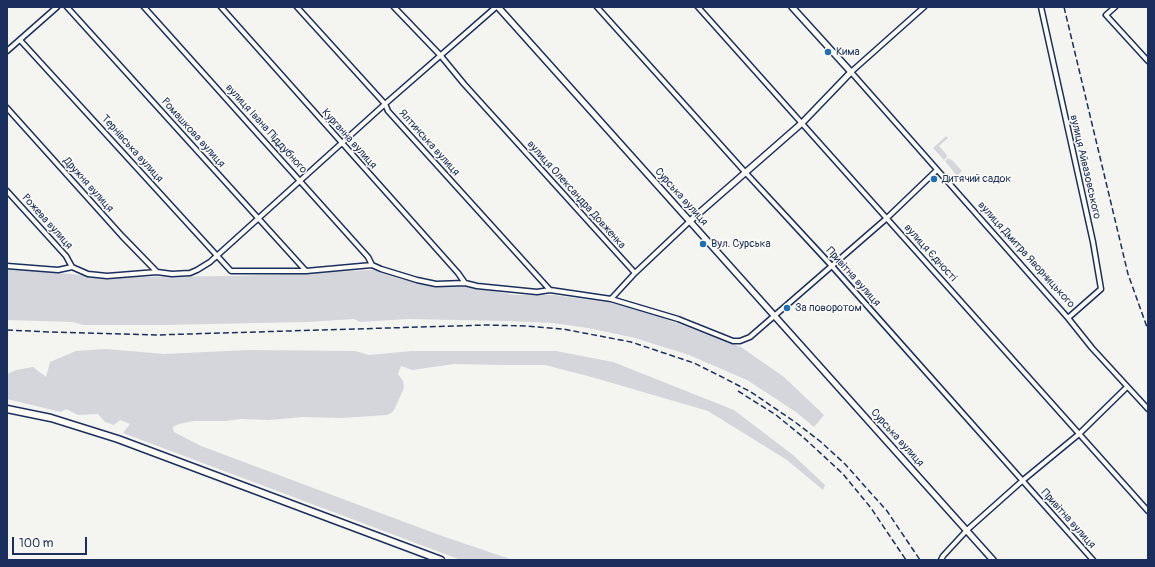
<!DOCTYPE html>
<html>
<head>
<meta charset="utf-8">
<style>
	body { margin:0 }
	#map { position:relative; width:1155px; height:567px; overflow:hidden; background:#f4f4f1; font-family:Pangolin,sans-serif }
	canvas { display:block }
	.frame { position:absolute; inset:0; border:8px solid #1b2f5e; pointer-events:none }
	.scale { position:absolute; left:12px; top:537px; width:75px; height:18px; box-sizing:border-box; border:2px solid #1b2f5e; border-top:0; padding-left:5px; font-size:12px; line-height:14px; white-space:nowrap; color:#1b2f5e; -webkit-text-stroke:3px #fdfcf7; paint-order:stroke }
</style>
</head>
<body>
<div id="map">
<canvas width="1155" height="567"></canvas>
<div class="frame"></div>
<div class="scale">100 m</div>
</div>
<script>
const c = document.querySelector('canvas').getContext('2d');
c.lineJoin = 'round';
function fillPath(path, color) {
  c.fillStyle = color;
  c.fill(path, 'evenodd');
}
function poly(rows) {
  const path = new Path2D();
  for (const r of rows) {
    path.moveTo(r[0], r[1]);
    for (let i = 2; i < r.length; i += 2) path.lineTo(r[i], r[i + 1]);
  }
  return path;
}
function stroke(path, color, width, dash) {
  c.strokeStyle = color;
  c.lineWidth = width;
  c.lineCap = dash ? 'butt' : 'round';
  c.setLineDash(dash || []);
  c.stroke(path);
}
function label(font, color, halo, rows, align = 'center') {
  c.font = font + ' Pangolin,sans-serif';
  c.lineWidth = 3;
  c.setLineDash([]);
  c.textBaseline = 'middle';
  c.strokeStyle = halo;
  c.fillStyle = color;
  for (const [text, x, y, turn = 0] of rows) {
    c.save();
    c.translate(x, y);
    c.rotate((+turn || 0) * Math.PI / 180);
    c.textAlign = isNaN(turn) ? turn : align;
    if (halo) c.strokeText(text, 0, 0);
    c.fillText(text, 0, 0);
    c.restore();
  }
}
fillPath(poly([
	[946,136,948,138,939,146,946,154,947,157,944,160,933,148],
	[948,158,950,160,951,159,962,171,957,176,945,161],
	[7,268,103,277,240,276,373,270,400,279,438,286,465,286,515,295,554,295,612,303,655,315,741,347,784,377,824,415,814,427,796,412,747,380,689,355,635,338,588,328,553,323,508,321,408,319,360,322,354,319,308,322,163,325,83,325,73,322,7,320],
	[106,349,164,354,249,350,355,351,369,355,412,351,556,351,613,362,734,410,793,455,825,485,823,490,787,460,708,411,595,378,545,365,502,365,454,364,412,370,401,366,398,374,403,381,404,388,394,410,391,413,387,415,341,418,303,417,269,420,241,419,224,421,194,421,179,424,173,427,174,432,201,446,442,536,513,560,461,560,123,433,130,424,120,420,114,425,105,422,98,414,78,415,66,409,61,412,7,399,7,374,16,370,33,367,46,377,50,362,76,351]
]), '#d4d6db');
const minor = poly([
	[67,7,306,271],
	[144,7,368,257,372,265],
	[221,7,458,273,465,283],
	[297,7,385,104,388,111,550,290],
	[394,7,441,56,464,84,635,273,611,299,678,319,733,341,740,341,750,337,887,218,937,170],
	[597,7,745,172,831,265,1093,560],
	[698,7,1148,511],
	[924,7,851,72,1068,318,1092,348,1148,409],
	[1041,7,1093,242,1101,289,1068,318],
	[1115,7,1106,15,1148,61],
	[20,40,231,271,306,271,372,265,381,269,417,280,436,284,465,283,477,286,537,292,550,290,611,299],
	[7,51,57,7],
	[7,108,122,236,157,272],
	[7,191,66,256,72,267],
	[7,266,58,270,72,267,88,274,107,276,157,272,172,274,190,273,197,270,210,262,385,104,496,7],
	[635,273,690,221],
	[941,560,943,556,967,530,1022,481,1079,434,1127,387]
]);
const tertiary = poly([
	[498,7,993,560],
	[690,221,802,123,851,72,792,7]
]);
const primary = poly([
	[7,409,51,418,118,439,441,560]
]);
stroke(minor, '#1b2f5e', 7);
stroke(tertiary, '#1b2f5e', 8);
stroke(primary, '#1b2f5e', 9);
stroke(minor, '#fdfcf7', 4);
stroke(tertiary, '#fdfcf7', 5);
stroke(primary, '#fdfcf7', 6);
stroke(poly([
	[1064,7,1128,274,1148,330],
	[7,330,50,332,156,335,487,325,525,326,563,329,631,342,694,363,726,379,751,392,795,422,821,442,845,464,887,511,920,560],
	[738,391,776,415,803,437,843,474,871,508,906,560]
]), '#1b2f5e', 1.5, [6, 3]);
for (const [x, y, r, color] of [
	[828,52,4,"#1f6fb2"],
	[934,179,4,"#1f6fb2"],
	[703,244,4,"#1f6fb2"],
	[787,308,4,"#1f6fb2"]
]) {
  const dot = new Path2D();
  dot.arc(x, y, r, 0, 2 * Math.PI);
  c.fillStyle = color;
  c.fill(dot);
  stroke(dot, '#fdfcf7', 1.5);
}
label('11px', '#1b2f5e', '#fdfcf7', [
	["Кима",836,52],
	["Дитячий садок",942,179],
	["Вул. Сурська",711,244],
	["За поворотом",795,308]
], 'left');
label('11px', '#1b2f5e', '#fdfcf7', [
	["вулиця Івана Піддубного",266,129,48],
	["Ромашкова вулиця",193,133,48],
	["Курганна вулиця",349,139,48],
	["Ялтинська вулиця",429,143,48],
	["Тернівська вулиця",132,149,48],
	["вулиця Айвазовського",1085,167,77],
	["Дружня вулиця",88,185,48],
	["вулиця Олександра Довженка",576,195,48],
	["Сурська вулиця",681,197,48],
	["Рожева вулиця",47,222,48],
	["вулиця Єдності",930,253,48],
	["вулиця Дмитра Яворницького",1026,255,48],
	["Привітна вулиця",853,277,48],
	["Сурська вулиця",897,438,48],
	["Привітна вулиця",1068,519,48]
]);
</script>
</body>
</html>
